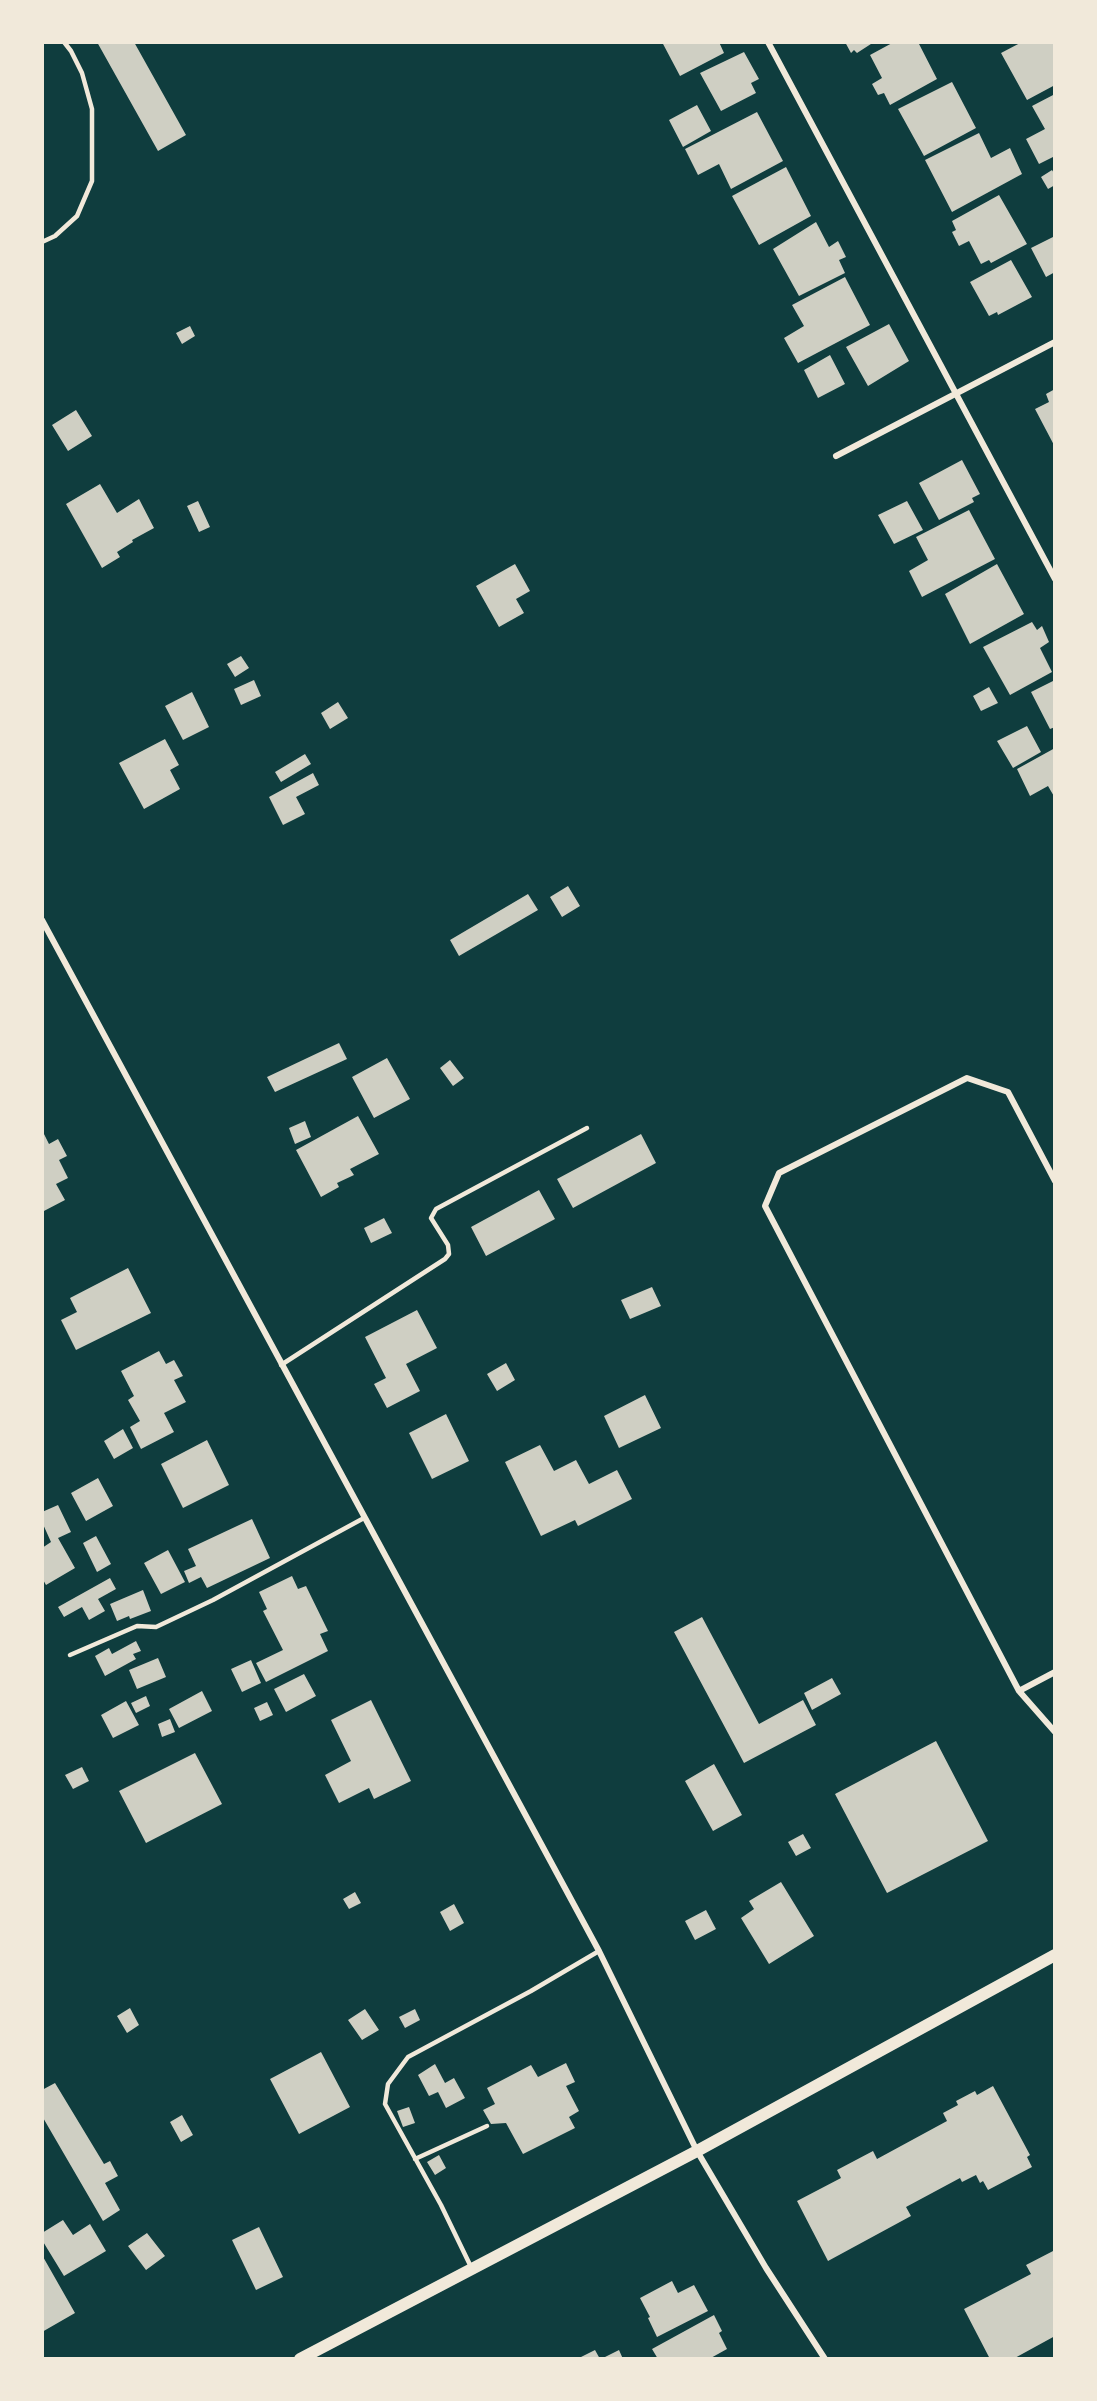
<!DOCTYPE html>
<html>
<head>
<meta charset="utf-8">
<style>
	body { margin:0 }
	#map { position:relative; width:1097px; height:2401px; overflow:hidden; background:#0f3d3e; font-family:"DejaVu Sans",sans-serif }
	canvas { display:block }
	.frame { position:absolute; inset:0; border:44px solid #f1e9da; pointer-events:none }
</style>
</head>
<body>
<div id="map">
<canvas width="1097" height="2401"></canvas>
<div class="frame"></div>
</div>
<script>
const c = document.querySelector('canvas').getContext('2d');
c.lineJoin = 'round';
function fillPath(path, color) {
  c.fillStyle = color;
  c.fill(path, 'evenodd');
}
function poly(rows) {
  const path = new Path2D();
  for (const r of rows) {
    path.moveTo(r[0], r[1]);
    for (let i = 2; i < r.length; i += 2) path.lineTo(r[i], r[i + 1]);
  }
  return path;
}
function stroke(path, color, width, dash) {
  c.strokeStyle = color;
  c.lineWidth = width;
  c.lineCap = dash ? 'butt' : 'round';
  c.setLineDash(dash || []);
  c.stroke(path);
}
fillPath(poly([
	[97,42,134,42,186,135,158,151],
	[662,42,719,42,724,53,680,76],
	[845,42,874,42,857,53,854,50,851,53],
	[894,42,918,42,937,79,890,105,884,93,878,95,872,84,882,78,870,55],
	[1022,42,1055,42,1055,85,1027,100,1001,53],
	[744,52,759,79,751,83,756,93,721,111,700,73],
	[952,82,976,128,924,156,898,109],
	[1055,94,1055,156,1039,164,1026,139,1045,129,1032,106],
	[697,105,711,131,683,147,669,120],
	[757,112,783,161,731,189,719,164,698,175,685,149],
	[979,133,991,158,1010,148,1022,174,952,212,925,160],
	[786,167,811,216,759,245,732,196],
	[1052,170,1055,175,1055,185,1048,189,1041,177],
	[999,195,1027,244,991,263,989,260,981,264,969,241,959,246,952,232,956,230,952,221],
	[816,222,829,247,838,241,846,257,839,260,845,273,799,296,773,249],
	[1055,236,1055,272,1046,277,1031,248],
	[1011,260,1032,297,998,315,997,312,989,316,970,282],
	[845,277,870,325,798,363,784,338,804,326,792,305],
	[889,324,909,361,868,386,846,347],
	[190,326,195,336,182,344,176,333],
	[830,355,845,384,818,398,804,370],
	[1055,389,1055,447,1035,409,1049,402,1046,394],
	[76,410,92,436,68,451,52,425],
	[962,460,980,494,972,498,974,502,939,520,919,483],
	[100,484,117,513,139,499,154,528,132,540,133,542,117,552,120,557,102,568,66,504],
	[198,501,210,527,199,532,187,506],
	[907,501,923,530,894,544,878,515],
	[969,510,995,559,922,597,909,571,928,560,916,537],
	[515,564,530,591,516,599,524,613,499,627,476,586],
	[997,564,1024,614,970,644,945,594],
	[1032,622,1037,630,1042,626,1049,642,1040,648,1052,672,1010,695,983,647],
	[241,656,249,668,235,677,227,664],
	[254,680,261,696,241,705,234,689],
	[1055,680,1055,727,1050,729,1031,692],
	[989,687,998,703,981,711,973,696],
	[192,692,209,727,183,740,165,706],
	[338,702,348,718,330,729,321,713],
	[1027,726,1041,752,1013,768,997,741],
	[165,739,179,765,170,770,180,789,144,809,119,763],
	[1055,748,1055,798,1048,786,1030,796,1017,769],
	[305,754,311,764,281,782,275,772],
	[313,773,319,785,296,797,305,814,283,825,269,797],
	[568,886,580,906,562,917,550,897],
	[528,894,538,910,459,956,450,940],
	[339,1043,347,1059,275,1092,267,1077],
	[387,1058,410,1099,374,1118,352,1077],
	[450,1060,464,1078,453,1086,440,1068],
	[358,1116,379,1154,350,1169,354,1175,337,1183,339,1187,321,1197,296,1150],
	[305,1121,311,1137,295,1144,289,1128],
	[42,1130,49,1144,58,1139,67,1156,59,1160,68,1178,56,1184,65,1200,42,1212],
	[641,1134,656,1163,573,1208,557,1179],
	[539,1190,555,1219,486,1256,471,1227],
	[384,1218,392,1233,371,1243,364,1228],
	[128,1268,151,1313,76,1350,61,1320,77,1312,70,1298],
	[652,1287,661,1306,630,1319,621,1300],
	[417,1310,437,1348,406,1364,420,1391,387,1408,374,1384,386,1378,365,1337],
	[159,1351,166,1364,174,1360,183,1376,174,1380,186,1402,164,1413,174,1432,141,1449,130,1427,140,1421,128,1400,134,1396,121,1371],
	[506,1363,515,1380,497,1391,487,1374],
	[645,1395,661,1428,619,1448,604,1416],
	[446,1414,469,1461,432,1479,409,1433],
	[123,1429,133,1448,114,1459,104,1441],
	[207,1440,229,1485,183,1508,161,1464],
	[540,1445,554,1471,576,1460,589,1484,617,1470,632,1499,578,1526,575,1520,541,1536,505,1462],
	[98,1478,113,1506,86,1521,71,1493],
	[58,1505,71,1532,58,1538,75,1568,46,1585,42,1578,42,1548,51,1542,42,1522,42,1512],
	[252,1519,270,1558,207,1588,201,1577,189,1583,184,1571,196,1566,188,1549],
	[96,1536,111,1564,97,1572,83,1543],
	[168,1550,185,1582,161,1594,144,1563],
	[292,1576,298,1589,306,1586,328,1631,320,1634,328,1651,266,1682,256,1663,283,1650,263,1611,267,1609,259,1592],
	[110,1578,116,1589,98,1599,105,1611,89,1620,82,1607,64,1617,58,1607],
	[143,1590,151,1611,130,1619,129,1616,117,1621,110,1604],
	[702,1617,759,1724,803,1700,816,1725,744,1763,674,1632],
	[136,1641,141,1651,133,1654,136,1659,105,1676,95,1656,109,1648,112,1654],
	[158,1658,166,1677,137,1689,129,1670],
	[251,1660,261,1683,242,1692,231,1669],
	[304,1674,316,1696,286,1712,274,1689],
	[832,1678,841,1694,812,1710,804,1693],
	[202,1691,212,1711,179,1728,169,1709],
	[146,1696,150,1706,136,1713,131,1703],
	[371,1700,411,1781,374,1799,369,1788,339,1803,325,1775,351,1761,331,1720],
	[126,1701,139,1725,113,1738,101,1715],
	[267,1702,273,1715,260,1721,254,1708],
	[170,1719,175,1732,162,1737,158,1724],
	[936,1741,988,1841,887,1893,835,1794],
	[195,1753,222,1804,146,1843,119,1791],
	[714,1764,742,1815,713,1831,685,1781],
	[82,1767,89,1781,73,1789,65,1775],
	[803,1834,811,1848,796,1856,788,1842],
	[781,1882,814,1936,769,1964,741,1918,754,1909,749,1901],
	[355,1892,361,1903,349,1909,343,1899],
	[454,1904,464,1923,450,1931,440,1912],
	[706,1910,716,1929,695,1940,685,1921],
	[130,2008,139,2025,127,2033,117,2016],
	[365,2009,379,2030,362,2040,348,2020],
	[415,2009,420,2020,405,2028,399,2017],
	[321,2052,350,2107,299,2134,270,2079],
	[566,2063,575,2082,566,2086,579,2111,569,2117,575,2128,523,2154,506,2123,491,2124,483,2110,495,2104,487,2088,531,2065,538,2077],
	[435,2064,445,2083,454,2078,465,2098,446,2108,438,2092,429,2096,418,2075],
	[55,2083,104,2164,110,2161,118,2176,105,2183,120,2210,103,2221,42,2116,42,2090],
	[993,2086,1030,2155,1027,2157,1032,2167,988,2190,983,2181,980,2183,976,2175,962,2182,960,2178,906,2207,911,2216,828,2261,797,2201,841,2178,837,2170,873,2151,877,2159,947,2121,943,2113,958,2105,956,2101,975,2091,977,2095],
	[409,2107,415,2123,403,2127,397,2111],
	[182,2115,193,2135,181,2142,170,2122],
	[439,2155,446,2168,435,2175,427,2162],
	[63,2220,73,2235,90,2224,106,2251,64,2276,42,2240,42,2233],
	[259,2227,283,2277,256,2290,232,2240],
	[147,2233,165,2256,146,2270,128,2246],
	[1055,2250,1055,2336,1013,2359,990,2359,964,2309,1031,2274,1026,2265],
	[42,2255,75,2313,42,2332],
	[672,2281,678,2293,694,2285,708,2311,657,2337,648,2318,650,2317,640,2298],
	[714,2315,722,2331,719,2333,727,2349,709,2359,671,2359,670,2357,658,2359,652,2349],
	[595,2350,600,2359,577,2359],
	[619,2350,623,2359,601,2359]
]), '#cfcfc3');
stroke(poly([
	[42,242,55,236,77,216,92,181,92,109,82,73,71,51,64,42],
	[281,1365,445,1259,449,1254,448,1245,431,1218,436,1209,587,1128],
	[70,1655,137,1626,156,1627,213,1600,364,1518],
	[415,2159,487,2126],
	[472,2269,441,2205,385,2104,388,2084,408,2057,531,1991,599,1951]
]), '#f1e9da', 4.5);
stroke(poly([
	[768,42,1055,579],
	[836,456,1055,342],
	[42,920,599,1951,697,2151,766,2268,825,2359],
	[1055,1181,1008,1092,967,1078,779,1173,765,1206,1019,1691,1055,1732],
	[1019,1691,1055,1672]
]), '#f1e9da', 6);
stroke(poly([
	[300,2359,697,2151,1055,1955]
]), '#f1e9da', 12);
</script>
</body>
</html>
